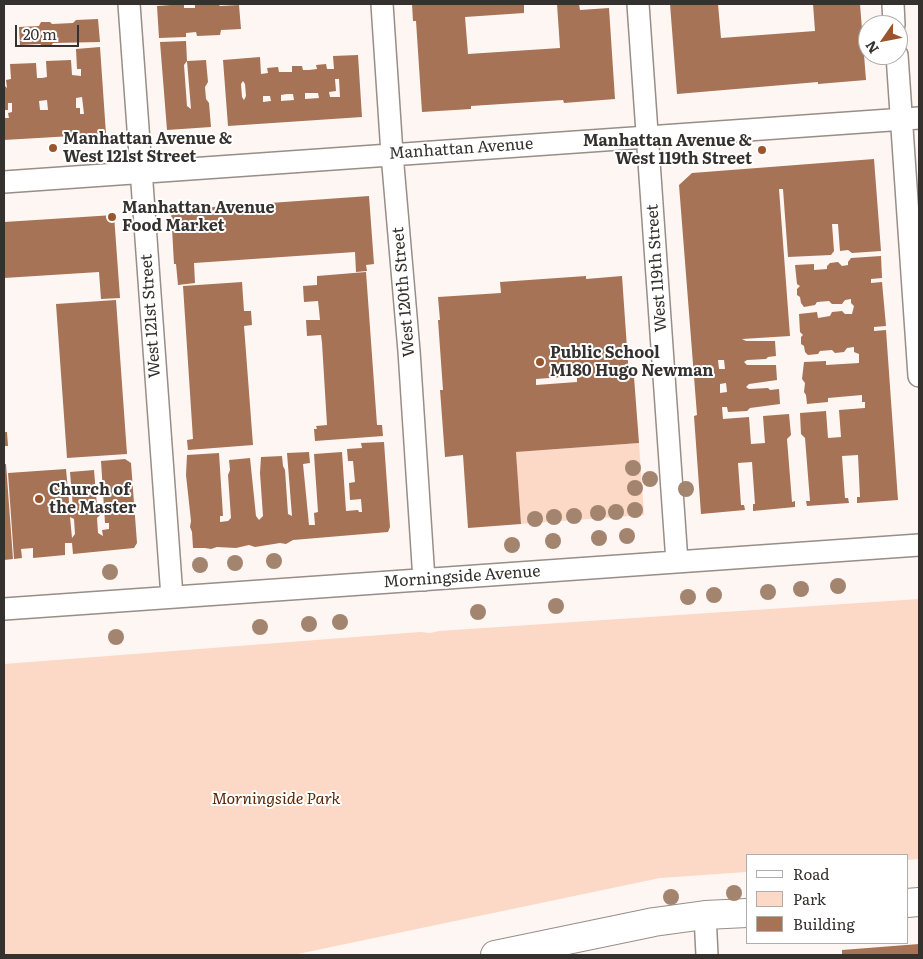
<!DOCTYPE html>
<html>
<head>
<meta charset="utf-8">
<style>
	body { margin:0 }
	#map { position:relative; width:923px; height:959px; overflow:hidden; background:#fef6f2; font-family:Literata,serif }
	canvas { display:block }
	.frame { position:absolute; inset:0; border:5px solid #35312e; pointer-events:none }
	.legend { position:absolute; left:746px; top:854px; width:162px; height:90px; box-sizing:border-box; background:#fff; border:1px solid #aeadab; margin:0; padding:6px 9px; list-style:none; font-size:15px; color:#35312e }
	.legend li { display:flex; align-items:center; gap:10px; height:25px }
	.legend b { width:25px; border:1px solid #aeadab }
	.north { position:absolute; left:858px; top:15px; width:50px; height:50px; box-sizing:border-box; background:#fff; border:1px solid #aeadab; border-radius:50%; rotate:237deg; font-size:14px; font-weight:700; line-height:20px; text-align:center; color:#35312e }
	.north::after { content:''; display:block; margin:auto; width:18px; height:22px; background:#9b552c; clip-path:polygon(50% 0,100% 100%,50% 72%,0 100%) }
	.scale { position:absolute; left:15px; top:25px; width:64px; height:22px; box-sizing:border-box; border:2px solid #35312e; border-top:0; padding-left:6px; font-size:15px; line-height:18px; white-space:nowrap; color:#35312e; -webkit-text-stroke:4px #fff; paint-order:stroke }
</style>
</head>
<body>
<div id="map">
<canvas width="923" height="959"></canvas>
<div class="frame"></div>
<ul class="legend">
<li><b style="height:6px;background:#fff"></b>Road</li>
<li><b style="height:14px;background:#fcd8c6"></b>Park</li>
<li><b style="height:14px;background:#a67356"></b>Building</li>
</ul>
<div class="north">N</div>
<div class="scale">20 m</div>
</div>
<script>
const c = document.querySelector('canvas').getContext('2d');
c.lineJoin = 'round';
function fillPath(path, color) {
  c.fillStyle = color;
  c.fill(path, 'evenodd');
}
function poly(rows) {
  const path = new Path2D();
  for (const r of rows) {
    path.moveTo(r[0], r[1]);
    for (let i = 2; i < r.length; i += 2) path.lineTo(r[i], r[i + 1]);
  }
  return path;
}
function stroke(path, color, width, dash) {
  c.strokeStyle = color;
  c.lineWidth = width;
  c.lineCap = dash ? 'butt' : 'round';
  c.setLineDash(dash || []);
  c.stroke(path);
}
function label(font, color, halo, rows, align = 'center') {
  c.font = font + ' Literata,serif';
  c.lineWidth = 4;
  c.setLineDash([]);
  c.textBaseline = 'middle';
  c.strokeStyle = halo;
  c.fillStyle = color;
  for (const [text, x, y, turn = 0] of rows) {
    c.save();
    c.translate(x, y);
    c.rotate((+turn || 0) * Math.PI / 180);
    c.textAlign = isNaN(turn) ? turn : align;
    if (halo) c.strokeText(text, 0, 0);
    c.fillText(text, 0, 0);
    c.restore();
  }
}
fillPath(poly([
	[639,443,644,515,521,524,516,452],
	[919,599,919,859,907,860,907,855,747,855,747,872,660,878,293,955,4,955,4,664,420,632,430,633,439,631]
]), '#fcd8c6');
fillPath(poly([
	[184,4,184,8,195,8,195,4,218,4,220,6,239,5,241,29,221,30,220,35,197,36,196,32,186,33,186,37,159,38,157,6],
	[412,4,524,4,524,13,465,17,468,54,560,48,557,4,579,4,580,10,609,8,615,99,564,103,563,100,471,106,471,109,422,112,416,21,413,21],
	[670,4,718,4,721,38,815,31,813,4,860,4,866,80,818,84,818,82,677,94],
	[98,19,100,42,53,43,51,46,43,46,40,44,20,45,19,27,39,26,41,22,50,22,52,24,73,23,76,20],
	[186,41,187,61,184,65,187,106,191,109,187,61,206,60,208,82,205,87,206,99,209,103,211,127,167,130,160,42],
	[100,47,106,134,4,140,4,118,9,118,8,113,12,112,12,103,8,103,8,110,4,110,4,85,7,88,6,80,11,79,10,64,36,63,37,78,42,78,47,77,46,61,71,60,72,75,81,76,81,69,77,69,76,49],
	[82,97,84,114,80,114,80,108,76,108,76,98],
	[47,100,48,110,40,110,39,101],
	[358,55,362,117,228,126,223,60,260,57,261,74,268,73,267,68,278,67,279,72,292,72,292,66,302,66,303,70,309,70,317,69,316,65,326,64,327,69,334,69,333,56],
	[335,79,339,79,340,97,330,97,329,92,336,91],
	[243,81,245,84,246,96,244,100,242,97,241,84],
	[305,93,318,93,319,98,305,99],
	[287,94,293,94,294,100,281,101,281,95],
	[263,96,270,96,271,101,263,102],
	[874,159,881,251,852,253,848,250,840,251,838,224,832,224,834,251,831,255,788,257,783,189,779,189,790,336,742,339,746,341,775,341,776,356,768,357,766,359,747,360,744,362,747,365,776,365,777,380,749,384,746,387,749,389,768,388,770,390,779,389,780,404,750,408,747,411,728,412,727,407,722,407,723,419,749,417,751,444,765,443,763,416,789,414,791,435,787,439,792,502,795,501,795,507,753,511,753,504,755,504,752,462,738,463,741,505,744,505,745,510,701,514,694,416,697,415,679,185,692,173],
	[718,360,724,360,725,369,719,369],
	[726,383,727,392,720,393,720,384],
	[369,196,374,264,366,265,367,271,356,272,355,252,209,262,194,263,195,283,178,285,176,264,174,264,171,210],
	[114,215,120,298,101,299,99,272,4,278,4,222],
	[881,256,882,278,871,279,871,283,882,282,886,326,874,327,874,331,886,330,898,500,857,503,857,497,860,497,858,455,842,456,845,498,848,498,849,503,807,506,806,501,810,501,805,438,801,434,800,413,826,411,828,438,841,437,839,410,865,408,865,402,862,402,862,395,828,398,828,402,807,404,806,395,804,392,805,383,802,379,804,362,826,361,826,365,859,363,859,354,854,352,854,347,847,348,844,352,835,353,832,350,820,351,818,354,808,355,805,352,804,346,801,344,801,337,803,335,800,332,799,314,817,312,818,318,830,316,832,312,842,311,845,314,852,314,854,306,851,303,851,299,845,300,842,304,832,304,829,301,817,302,815,305,804,307,801,303,800,297,797,295,797,289,800,286,797,284,795,265,814,264,814,270,827,269,827,266,830,263,838,262,842,266,848,265,848,262,851,258],
	[366,272,377,425,382,425,383,436,315,441,314,429,317,429,316,426,327,425,322,343,321,335,307,336,306,320,320,320,319,310,318,301,304,302,303,286,317,285,317,276],
	[586,276,586,279,622,276,629,377,634,377,639,443,516,452,521,524,468,528,463,455,445,457,440,390,443,390,438,320,440,320,438,297,501,293,500,282],
	[577,376,577,382,536,385,536,379],
	[242,282,244,311,251,311,252,325,244,326,253,445,188,450,187,440,193,439,183,286],
	[116,300,127,454,67,458,56,304],
	[4,432,7,432,8,446,4,446],
	[384,442,390,527,388,532,293,540,286,544,280,543,255,547,249,545,236,548,217,547,211,549,205,548,193,548,192,532,190,527,191,521,186,475,187,455,219,453,223,516,220,516,220,522,228,521,231,518,228,475,230,470,229,460,250,458,256,516,259,520,263,516,260,473,261,457,282,456,283,466,285,470,288,514,292,516,287,453,309,452,310,463,303,464,309,525,315,525,314,513,318,512,314,454,342,452,346,511,358,510,359,512,362,512,361,499,350,500,349,483,355,482,353,461,348,461,347,449,362,448,361,443],
	[125,459,131,463,137,543,134,548,73,554,72,543,65,543,65,555,33,558,33,548,21,549,22,558,14,559,8,473,66,469,70,512,73,508,70,472,94,470,97,506,100,509,100,515,97,518,98,533,103,536,102,530,109,529,109,523,105,523,101,461],
	[70,517,74,519,75,534,72,538],
	[4,464,6,464,13,559,4,560],
	[919,944,919,955,842,955,842,950]
]), '#a67356');
const street = poly([
	[129,4,172,597],
	[382,4,392,154,409,351,424,580],
	[638,4,677,562],
	[893,4,894,25],
	[897,55,919,376],
	[4,182,919,118],
	[4,609,919,545],
	[705,915,707,955]
]);
const secondary = poly([
	[907,903,919,902],
	[495,955,654,922,705,915,747,913]
]);
stroke(street, '#988d87', 24);
stroke(secondary, '#988d87', 30);
stroke(street, '#fff', 21);
stroke(secondary, '#fff', 28);
c.fillStyle = '#a3846f';
for (const [x, y] of [
	[633,468],
	[650,479],
	[635,488],
	[686,489],
	[635,510],
	[616,512],
	[598,513],
	[574,516],
	[554,517],
	[535,519],
	[627,536],
	[599,538],
	[553,541],
	[512,545],
	[274,561],
	[235,563],
	[200,565],
	[110,572],
	[838,586],
	[801,589],
	[768,592],
	[714,595],
	[688,597],
	[556,606],
	[478,612],
	[340,622],
	[309,624],
	[260,627],
	[116,637],
	[734,893],
	[671,897]
]) {
  c.beginPath();
  c.arc(x, y, 8, 0, 2 * Math.PI);
  c.fill();
}
for (const [x, y, r, color] of [
	[53,148,5,"#9b552c"],
	[762,150,5,"#9b552c"],
	[112,217,5,"#9b552c"],
	[540,362,5,"#9b552c"],
	[39,499,5,"#9b552c"]
]) {
  const dot = new Path2D();
  dot.arc(x, y, r, 0, 2 * Math.PI);
  c.fillStyle = color;
  c.fill(dot);
  stroke(dot, '#fff', 2);
}
label('bold 16px', '#35312e', '#fff', [
	["Manhattan Avenue &",63,139],
	["West 121st Street",63,157],
	["Manhattan Avenue &",752,141,"right"],
	["West 119th Street",752,159,"right"],
	["Manhattan Avenue",122,208],
	["Food Market",122,226],
	["Public School",550,353],
	["M180 Hugo Newman",550,371],
	["Church of",49,490],
	["the Master",49,508]
], 'left');
label('16px', '#35312e', '#fff', [
	["Manhattan Avenue",461,149,-4],
	["West 119th Street",657,268,-94],
	["West 120th Street",404,292,-95],
	["West 121st Street",151,316,-94],
	["Morningside Avenue",462,577,-4]
]);
label('italic 16px', '#592704', '#fff', [
	["Morningside Park",276,799]
]);
</script>
</body>
</html>
